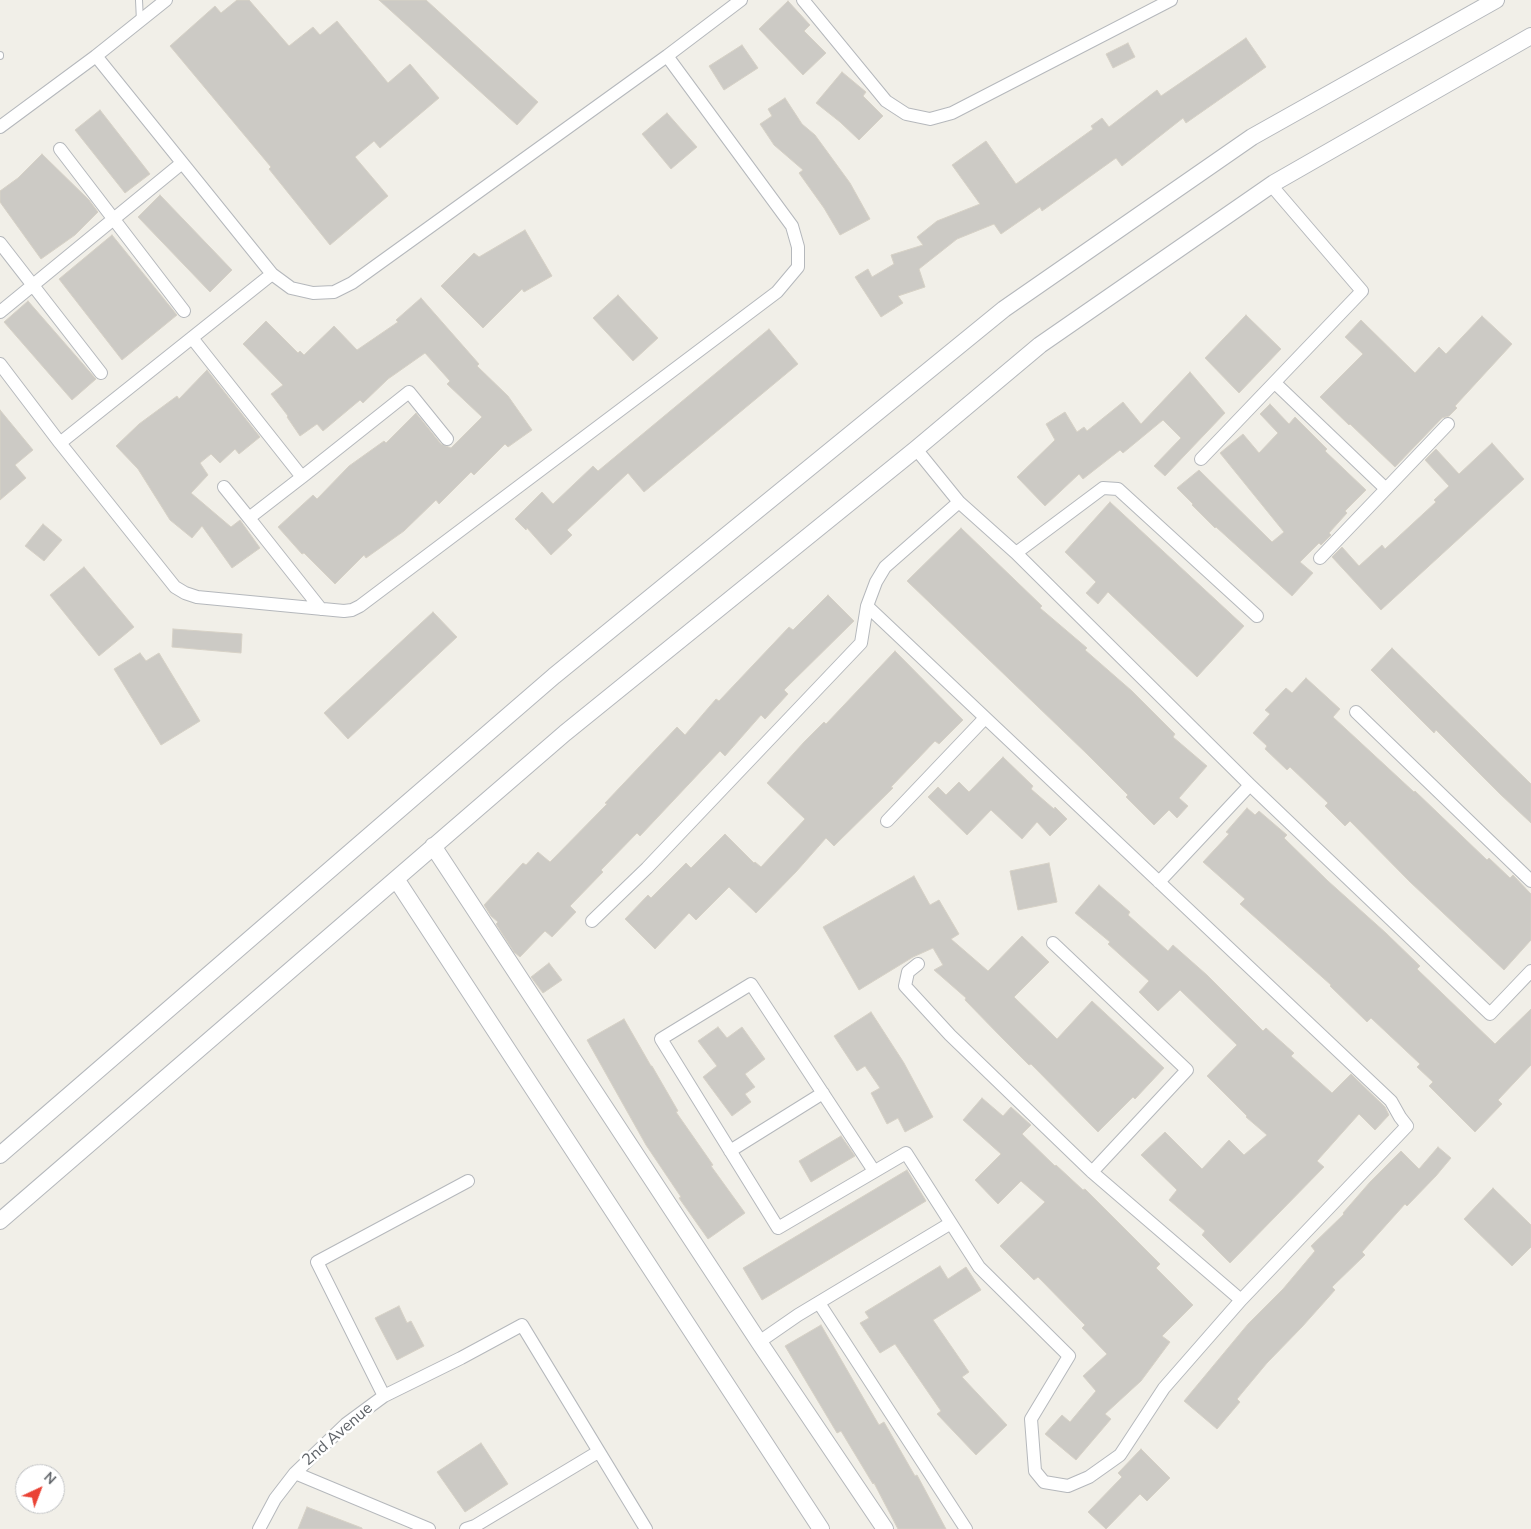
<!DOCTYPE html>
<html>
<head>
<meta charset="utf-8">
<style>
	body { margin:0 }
	#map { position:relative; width:1531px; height:1529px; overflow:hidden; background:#f1efe8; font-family:"Nunito Sans",sans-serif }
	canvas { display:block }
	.north { position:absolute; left:15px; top:1464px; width:50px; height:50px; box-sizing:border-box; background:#fff; border:1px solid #bfc1c3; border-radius:50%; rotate:43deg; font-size:14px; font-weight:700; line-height:20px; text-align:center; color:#5f6368 }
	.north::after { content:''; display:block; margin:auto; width:18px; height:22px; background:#ea4335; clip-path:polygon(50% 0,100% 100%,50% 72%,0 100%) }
</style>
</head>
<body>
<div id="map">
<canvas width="1531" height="1529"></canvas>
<div class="north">N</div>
</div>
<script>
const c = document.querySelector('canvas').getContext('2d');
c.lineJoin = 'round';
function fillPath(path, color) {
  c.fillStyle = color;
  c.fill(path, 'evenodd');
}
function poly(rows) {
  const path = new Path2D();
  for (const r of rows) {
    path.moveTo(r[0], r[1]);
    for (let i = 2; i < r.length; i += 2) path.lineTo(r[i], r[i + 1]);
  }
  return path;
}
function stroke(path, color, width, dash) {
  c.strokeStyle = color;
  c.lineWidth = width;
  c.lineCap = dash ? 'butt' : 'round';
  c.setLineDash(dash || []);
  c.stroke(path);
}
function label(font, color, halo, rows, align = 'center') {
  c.font = font + ' "Nunito Sans",sans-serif';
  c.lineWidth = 5;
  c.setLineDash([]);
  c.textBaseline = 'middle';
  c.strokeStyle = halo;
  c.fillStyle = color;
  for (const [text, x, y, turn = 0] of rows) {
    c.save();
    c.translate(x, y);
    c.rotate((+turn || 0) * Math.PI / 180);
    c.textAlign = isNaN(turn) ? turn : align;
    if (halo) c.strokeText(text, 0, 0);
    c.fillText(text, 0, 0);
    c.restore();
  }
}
const building = poly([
	[237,0,249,0,289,46,313,27,320,35,337,21,388,83,410,64,439,98,380,148,374,141,355,157,388,196,330,245,269,169,271,167,170,46,215,6,221,13,237,0],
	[379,0,426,0,538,102,517,125,379,0],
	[788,1,810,25,804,31,826,53,803,75,759,29,788,1],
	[1246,38,1266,67,1186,123,1183,118,1122,166,1116,158,1042,211,1040,207,1001,234,994,224,957,239,919,269,925,287,898,296,903,303,881,317,855,277,868,269,872,277,894,264,891,255,923,245,917,237,937,221,980,204,952,165,986,141,1016,184,1093,129,1091,126,1102,118,1109,127,1157,90,1161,96,1246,38],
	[1128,43,1135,57,1113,68,1106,54,1128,43],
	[742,45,758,68,724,90,709,66,742,45],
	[842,72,866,92,863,96,883,116,859,140,840,122,816,103,842,72],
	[785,98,802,124,815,135,850,183,870,219,840,235,824,208,799,173,803,170,774,145,760,124,772,116,768,109,785,98],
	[100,110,150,174,125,193,75,130,100,110],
	[667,113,697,147,671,169,642,134,667,113],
	[42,154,89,200,98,212,75,235,41,259,0,202,0,191,18,178,42,154],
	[160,195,232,270,210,292,138,217,160,195],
	[525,230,552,276,524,292,522,289,483,328,441,286,474,253,479,257,525,230],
	[112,235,177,315,122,360,59,279,112,235],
	[618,295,658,338,633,361,593,318,618,295],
	[421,298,479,364,477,366,508,396,532,430,508,447,505,444,474,475,471,472,439,504,436,500,404,531,366,558,364,555,335,584,304,553,302,554,278,527,313,495,317,499,349,466,384,441,386,443,416,413,441,444,451,448,482,417,447,384,450,381,425,353,388,379,363,403,360,400,323,431,317,424,300,436,287,417,288,416,271,394,283,385,243,344,266,321,298,353,300,351,304,355,334,326,357,350,398,322,396,320,421,298],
	[28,301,96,379,72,400,4,322,28,301],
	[1246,315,1281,349,1239,393,1205,358,1246,315],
	[1482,316,1512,344,1455,406,1457,408,1449,416,1442,418,1395,467,1350,424,1349,425,1320,397,1363,354,1345,337,1361,320,1415,373,1439,347,1446,354,1482,316],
	[769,329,798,364,644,492,628,473,567,530,572,535,551,555,527,528,526,530,515,519,542,492,553,504,593,466,598,471,769,329],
	[207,370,260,437,239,454,235,449,220,463,211,454,200,463,208,475,191,493,231,527,240,520,260,548,232,568,202,526,192,538,170,520,138,469,116,446,139,424,177,396,179,399,207,370],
	[1190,372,1225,413,1165,476,1154,466,1181,438,1163,420,1123,453,1120,450,1083,479,1079,474,1045,506,1017,477,1055,440,1046,424,1065,412,1077,432,1084,427,1087,431,1123,402,1141,424,1190,372],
	[1270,404,1289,424,1295,417,1327,449,1325,451,1366,490,1345,511,1347,513,1329,533,1331,535,1321,545,1319,543,1300,562,1313,573,1292,596,1216,527,1215,528,1192,505,1193,504,1177,488,1199,470,1272,542,1284,532,1220,453,1243,434,1259,453,1278,433,1260,414,1270,404],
	[0,410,33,450,15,465,26,478,0,500,0,410],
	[1492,443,1524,479,1381,610,1332,557,1342,547,1359,566,1382,545,1385,549,1436,502,1434,500,1449,486,1425,460,1436,449,1459,474,1492,443],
	[1110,502,1244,626,1197,677,1108,592,1098,604,1086,593,1096,582,1065,552,1110,502],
	[43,524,62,540,44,561,25,546,43,524],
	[961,528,1042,606,1040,608,1087,648,1085,650,1132,691,1175,734,1173,737,1207,766,1179,798,1188,806,1177,818,1169,810,1154,825,1126,797,1128,795,1087,754,907,581,961,528],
	[84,567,134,627,99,656,50,595,84,567],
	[828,595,854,621,784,690,788,694,765,719,761,715,725,756,720,751,640,836,637,833,601,870,603,872,570,906,576,912,552,937,545,931,520,957,514,952,496,924,498,922,491,916,484,905,523,863,526,865,538,852,550,862,607,804,605,803,677,727,685,735,716,699,719,701,789,627,793,630,828,595],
	[433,612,457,637,348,739,324,713,433,612],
	[173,629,242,634,241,653,172,647,173,629],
	[1392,648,1531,784,1531,823,1500,794,1436,730,1434,733,1371,670,1392,648],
	[895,651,963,720,939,744,935,741,891,787,893,788,834,846,826,838,796,872,756,913,729,887,696,920,689,913,655,949,625,919,648,895,651,898,686,863,691,868,725,834,754,863,755,862,761,867,805,819,767,783,804,742,824,722,826,724,895,651],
	[140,653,146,661,159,653,200,721,161,745,114,669,140,653],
	[1306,678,1340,709,1333,717,1414,792,1415,791,1487,860,1489,858,1510,878,1513,875,1531,894,1531,940,1504,970,1410,882,1350,821,1345,826,1325,806,1328,803,1290,767,1287,770,1265,749,1267,746,1253,733,1270,714,1265,710,1286,688,1292,693,1306,678],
	[1003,757,1033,786,1031,789,1054,809,1055,807,1067,819,1050,836,1037,822,1022,839,991,810,967,835,928,797,938,787,946,795,959,782,969,792,1003,757],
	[1247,808,1255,815,1259,811,1287,835,1284,838,1328,881,1386,933,1420,966,1417,969,1495,1044,1531,1009,1531,1065,1498,1100,1502,1104,1475,1132,1429,1086,1433,1082,1417,1067,1420,1064,1371,1018,1367,1022,1330,986,1331,985,1240,904,1245,899,1203,862,1229,834,1226,832,1247,808],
	[1049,863,1057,902,1018,910,1010,871,1049,863],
	[914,876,930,905,939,900,959,934,951,939,988,971,1022,936,1049,962,1014,997,1057,1039,1092,1001,1164,1068,1135,1099,1133,1097,1098,1132,1031,1064,1029,1065,1002,1038,965,1000,966,998,934,970,943,965,933,948,913,957,859,990,823,927,914,876],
	[1099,885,1130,912,1128,915,1168,951,1173,945,1207,975,1263,1031,1266,1028,1294,1053,1291,1056,1332,1093,1351,1074,1385,1107,1389,1115,1375,1130,1359,1114,1317,1161,1324,1167,1230,1263,1202,1235,1205,1231,1169,1200,1177,1190,1141,1155,1165,1132,1202,1169,1229,1140,1244,1155,1267,1135,1246,1117,1247,1116,1207,1076,1237,1045,1180,990,1158,1011,1139,992,1149,981,1108,944,1110,942,1075,913,1099,885],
	[549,963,562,980,543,993,531,977,549,963],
	[871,1012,904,1063,933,1117,905,1132,898,1118,887,1124,871,1093,880,1088,865,1066,857,1071,834,1036,871,1012],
	[624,1019,651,1066,652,1066,678,1111,676,1112,713,1165,711,1166,745,1213,708,1239,679,1198,681,1197,646,1145,587,1040,624,1019],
	[718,1027,727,1038,742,1027,765,1059,745,1074,755,1087,745,1094,751,1102,732,1116,703,1077,717,1066,698,1041,718,1027],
	[982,1098,1003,1116,1011,1107,1031,1125,1022,1134,1055,1166,1056,1165,1083,1190,1085,1189,1160,1264,1156,1268,1193,1305,1162,1336,1170,1342,1141,1381,1105,1414,1111,1419,1076,1460,1045,1434,1062,1415,1070,1422,1096,1391,1083,1376,1107,1354,1082,1328,1085,1325,1038,1277,1034,1280,1000,1246,1045,1202,1021,1181,998,1204,975,1180,1001,1154,963,1120,982,1098],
	[841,1136,855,1156,811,1182,799,1161,841,1136],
	[1438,1147,1451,1158,1436,1176,1407,1206,1405,1204,1362,1252,1365,1255,1332,1287,1335,1290,1302,1327,1267,1363,1237,1399,1240,1402,1217,1429,1184,1401,1248,1324,1283,1289,1315,1251,1311,1246,1344,1214,1343,1213,1370,1182,1401,1151,1419,1169,1438,1147],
	[907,1170,926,1201,762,1300,743,1268,907,1170],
	[1493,1188,1531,1225,1531,1247,1512,1266,1464,1219,1493,1188],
	[940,1266,948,1279,966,1267,981,1290,933,1320,969,1372,962,1377,1007,1425,976,1455,937,1414,941,1411,895,1344,880,1353,860,1323,869,1318,865,1312,940,1266],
	[399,1306,407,1323,411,1321,424,1346,397,1360,375,1318,399,1306],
	[821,1325,879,1425,884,1422,915,1476,917,1475,946,1529,898,1529,874,1483,873,1484,841,1431,837,1433,785,1346,821,1325],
	[481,1443,508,1484,465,1512,437,1472,481,1443],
	[1141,1449,1170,1478,1147,1501,1140,1494,1106,1529,1088,1512,1122,1477,1118,1473,1141,1449],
	[307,1507,362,1528,362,1529,298,1529,307,1507]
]);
fillPath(building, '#cccac5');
stroke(building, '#d6d1c6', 1);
const service = poly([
	[139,0,140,21],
	[0,55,0,56]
]);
const minor = poly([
	[803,0,886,101,906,114,930,119,952,113,1171,0],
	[96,56,272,274,291,288,313,293,334,292,352,283,667,56,741,0],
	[0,127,96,56,166,0],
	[60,149,184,311],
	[0,243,101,373],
	[0,312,182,163],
	[192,338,302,477,409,392,447,439],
	[0,364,60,443,175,587,185,593,197,597,344,611,352,610,360,606,777,292,798,267,798,247,792,226,667,56],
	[1275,383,1386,489,1448,424],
	[60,443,272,274],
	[916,449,959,502,1016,553,1250,785,1490,1014,1531,971],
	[1201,459,1362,291,1271,185],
	[302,477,249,518,321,609],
	[224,487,249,518],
	[1016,553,1103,488,1118,489,1257,616],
	[1320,558,1386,489],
	[867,606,1391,1101,1400,1117,1407,1126,1241,1300,1164,1388,1120,1455,1089,1477,1068,1486,1044,1482,1035,1471,1031,1419,1069,1356,979,1267,906,1153,778,1228,661,1039,751,984,874,1171],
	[1356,712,1531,881],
	[887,821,985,718],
	[1159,882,1250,785],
	[592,921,647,868,861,643,867,606,876,582,885,567,959,502],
	[1053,943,1187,1070,1092,1172],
	[918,964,908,972,905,986,950,1035,1092,1172,1241,1300],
	[730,1151,823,1093],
	[819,1303,966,1529],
	[759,1342,798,1315,951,1223],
	[384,1396,317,1262,468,1181],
	[295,1473,429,1529],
	[259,1529,275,1499,295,1473,346,1424,384,1396,461,1358,522,1325,646,1529],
	[466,1529,475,1526,598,1452]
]);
const tertiary = poly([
	[433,846,759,1342,885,1529],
	[396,879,821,1529],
	[0,1155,554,676,1004,309,1252,137,1496,0],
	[0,1221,565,733,916,449,1040,345,1274,183,1531,36]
]);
stroke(service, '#b5b8bc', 8);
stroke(minor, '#b5b8bc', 14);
stroke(tertiary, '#b5b8bc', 18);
stroke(service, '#fff', 6);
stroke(minor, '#fff', 12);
stroke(tertiary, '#fff', 16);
label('16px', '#5f6368', '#fff', [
	["2nd Avenue",338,1435,-41]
]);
</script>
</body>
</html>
